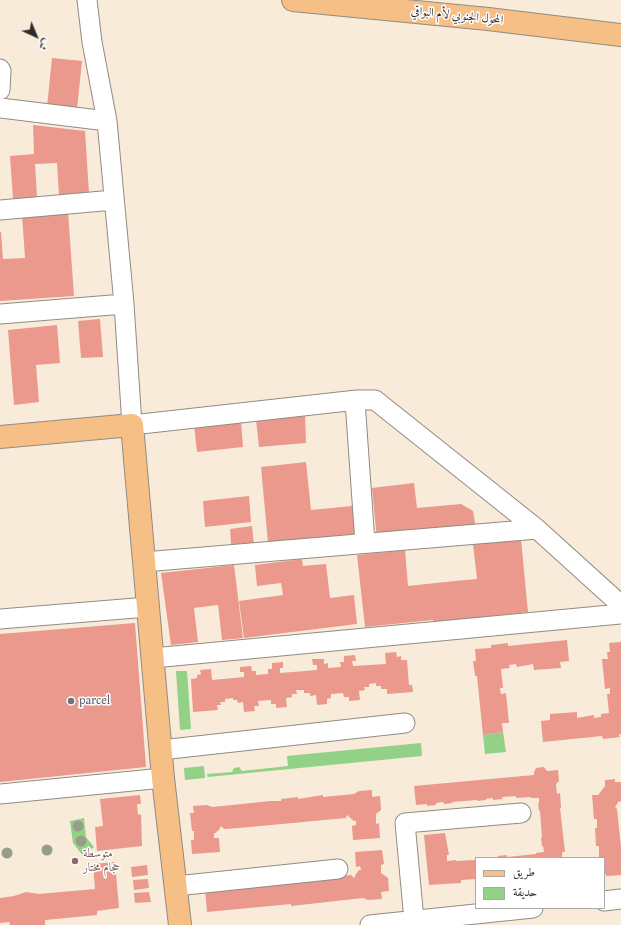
<!DOCTYPE html>
<html>
<head>
<meta charset="utf-8">
<style>
	body { margin:0 }
	#map { position:relative; width:621px; height:925px; overflow:hidden; background:#f8ebda; font-family:"Gentium Book Plus",Amiri,serif }
	canvas { display:block }
	.legend { position:absolute; left:475px; top:857px; width:130px; height:52px; box-sizing:border-box; background:#fff; border:1px solid #aaa; margin:0; padding:5px 7px; list-style:none; font-size:12px; color:#2b2b2b }
	.legend li { display:flex; align-items:center; gap:8px; height:20px }
	.legend b { width:20px; border:1px solid #aaa }
	.north { position:absolute; left:16px; top:16px; width:40px; height:40px; -webkit-text-stroke:3px #fff; paint-order:stroke; rotate:136deg; font-size:11px; font-weight:700; line-height:16px; text-align:center; color:#2b2b2b }
	.north::after { content:''; display:block; margin:auto; width:14px; height:18px; background:#2b2b2b; clip-path:polygon(50% 0,100% 100%,50% 72%,0 100%) }
</style>
</head>
<body>
<div id="map">
<canvas width="621" height="925"></canvas>
<ul class="legend">
<li><b style="height:5px;background:#f5bf86"></b>طريق</li>
<li><b style="height:11px;background:#93d187"></b>حديقة</li>
</ul>
<div class="north">ش</div>
</div>
<script>
const c = document.querySelector('canvas').getContext('2d');
c.lineJoin = 'round';
function fillPath(path, color) {
  c.fillStyle = color;
  c.fill(path, 'evenodd');
}
function poly(rows) {
  const path = new Path2D();
  for (const r of rows) {
    path.moveTo(r[0], r[1]);
    for (let i = 2; i < r.length; i += 2) path.lineTo(r[i], r[i + 1]);
  }
  return path;
}
function stroke(path, color, width, dash) {
  c.strokeStyle = color;
  c.lineWidth = width;
  c.lineCap = dash ? 'butt' : 'round';
  c.setLineDash(dash || []);
  c.stroke(path);
}
function label(font, color, halo, rows, align = 'center') {
  c.font = font + ' "Gentium Book Plus",Amiri,serif';
  c.lineWidth = 3;
  c.setLineDash([]);
  c.textBaseline = 'middle';
  c.strokeStyle = halo;
  c.fillStyle = color;
  for (const [text, x, y, turn = 0] of rows) {
    c.save();
    c.translate(x, y);
    c.rotate((+turn || 0) * Math.PI / 180);
    c.textAlign = isNaN(turn) ? turn : align;
    if (halo) c.strokeText(text, 0, 0);
    c.fillText(text, 0, 0);
    c.restore();
  }
}
fillPath(poly([
	[176,671,187,671,191,729,180,730],
	[503,732,506,752,485,754,483,735],
	[421,743,422,756,208,777,207,774,232,772,234,768,239,767,242,771,288,766,287,756],
	[204,766,205,778,185,780,184,768],
	[84,818,86,837,94,847,83,856,73,843,70,821]
]), '#93d187');
fillPath(poly([
	[52,58,82,61,77,109,47,107],
	[33,125,85,131,89,193,59,195,57,163,35,164,37,197,13,199,10,156,34,154],
	[68,212,74,296,0,301,0,232,1,232,3,259,25,258,22,215],
	[100,319,103,357,81,358,78,321],
	[57,325,60,363,36,365,39,402,14,405,8,330],
	[305,416,306,443,259,447,256,420],
	[241,421,243,447,197,452,194,425],
	[306,462,311,510,352,506,355,534,268,543,261,467],
	[414,483,417,508,461,504,473,511,476,529,377,540,372,488],
	[249,496,251,522,205,527,203,501],
	[252,526,255,554,232,556,230,529],
	[521,539,528,612,483,617,483,620,459,623,459,620,434,622,433,620,365,627,357,555,405,550,408,586,455,581,477,579,473,544],
	[302,559,303,566,326,564,330,598,354,595,357,624,244,638,239,601,283,595,281,583,257,586,255,565],
	[234,565,243,638,222,640,218,605,194,608,198,642,171,645,161,573],
	[135,623,146,767,0,782,0,634],
	[567,640,569,661,560,662,561,668,534,670,533,664,517,667,516,664,509,665,510,668,501,669,503,688,500,688,501,694,506,693,509,723,502,723,503,732,483,735,477,676,475,676,473,661,476,661,475,649,491,648,491,645,508,643,508,646],
	[621,642,621,734,619,734,620,737,603,739,602,736,543,742,541,721,550,720,550,714,577,712,577,718,594,715,594,718,601,717,601,714,609,713,607,694,610,694,610,688,605,689,602,659,608,659,607,652,610,652,609,643],
	[396,652,397,657,401,656,401,660,407,660,409,685,412,685,413,692,387,694,387,689,381,689,381,686,376,686,376,683,369,684,369,687,364,687,365,690,359,691,360,700,349,701,349,697,344,697,343,693,331,694,331,698,327,699,327,704,317,705,316,695,310,696,310,693,304,693,304,690,296,690,297,694,292,694,292,697,286,698,287,707,276,708,276,704,271,704,271,700,258,701,259,706,254,706,255,711,244,712,243,702,238,703,237,700,233,700,233,698,225,699,225,702,220,702,221,705,217,705,218,710,193,712,191,679,197,678,197,675,201,674,200,670,211,669,212,680,244,677,244,672,240,672,240,667,251,666,252,671,256,671,256,675,268,674,268,669,272,669,272,663,283,662,283,668,280,668,280,673,317,670,317,665,313,665,312,659,324,659,324,664,328,663,328,668,341,667,340,662,344,662,344,656,355,655,356,661,352,661,353,666,386,664,385,653],
	[544,767,547,771,558,770,559,781,556,784,557,794,560,793,561,808,560,808,565,852,562,852,562,858,498,858,498,856,507,855,507,857,536,854,536,853,544,852,543,846,542,846,541,838,542,838,540,811,539,811,538,803,539,803,539,798,531,798,531,797,516,798,516,796,502,797,503,799,493,800,493,798,486,799,486,800,477,801,477,800,452,802,453,803,444,804,443,802,436,803,436,805,427,806,427,804,416,805,414,786,534,775,534,772,536,768],
	[615,779,615,782,621,782,621,802,619,801,615,807,617,809,621,847,621,875,606,876,606,874,604,874,604,858,599,858,599,846,596,846,595,828,597,828,597,819,594,819,592,795,598,795,605,786,605,780],
	[372,790,372,797,380,796,381,810,376,814,376,824,379,823,380,838,353,840,352,826,356,825,356,821,354,821,347,815,346,818,239,828,224,829,221,826,219,830,214,834,214,838,219,838,220,852,192,854,191,840,194,840,194,831,192,831,190,813,194,813,193,806,207,805,212,807,242,804,270,801,281,801,281,799,298,797,298,799,323,795,323,797,354,794,359,791],
	[140,795,141,804,137,804,138,815,141,814,142,846,97,851,95,827,103,826,100,799],
	[445,833,449,855,447,855,447,861,456,860,456,861,476,860,476,879,461,880,461,883,429,885,424,835],
	[382,850,384,864,381,865,381,873,388,878,389,891,381,892,382,899,368,900,363,898,291,906,291,904,207,912,205,889,351,875,354,878,356,874,359,870,361,870,360,866,356,867,355,852],
	[115,862,119,908,97,911,97,915,45,920,45,925,10,925,9,922,0,923,0,898,14,896,26,892,39,894,95,889,93,864],
	[147,865,148,875,132,877,131,867],
	[148,879,149,888,134,890,133,880],
	[149,892,151,902,135,903,134,893]
]), '#eb988d');
const minor = poly([
	[87,0,92,42,107,121,124,304,132,425,357,400,375,400,537,529,621,605],
	[0,69,1,71,0,90],
	[0,108,107,121],
	[0,210,114,200],
	[0,314,124,304],
	[355,401,365,543],
	[144,562,537,529],
	[0,619,148,607],
	[153,658,621,614],
	[161,750,405,723],
	[0,794,163,778],
	[176,886,338,869],
	[604,901,621,899],
	[414,920,405,823,521,813],
	[370,925,533,908]
]);
const major = poly([
	[293,0,488,19,621,35],
	[0,437,132,425,163,778,180,925]
]);
stroke(minor, '#928b82', 21);
stroke(major, '#928b82', 24);
stroke(minor, '#fff', 19);
stroke(major, '#f5bf86', 22);
c.fillStyle = '#989d89';
for (const [x, y] of [
	[78,826],
	[81,841],
	[47,850],
	[7,853]
]) {
  c.beginPath();
  c.arc(x, y, 5.5, 0, 2 * Math.PI);
  c.fill();
}
for (const [x, y, r, color] of [
	[71,701,4,"#6b7280"],
	[75,861,4,"#8d6e63"]
]) {
  const dot = new Path2D();
  dot.arc(x, y, r, 0, 2 * Math.PI);
  c.fillStyle = color;
  c.fill(dot);
  stroke(dot, '#fff', 1.5);
}
label('12px', '#2b2b2b', '#fff', [
	["المحول الجنوبي لأم البواقي",457,16,6]
]);
label('12px', '#5b616d', '#fff', [
	["parcel",79,701]
], 'left');
label('12px', '#785e54', '#fff', [
	["متوسطة",83,854],
	["حجام مختار",83,868]
], 'left');
</script>
</body>
</html>
